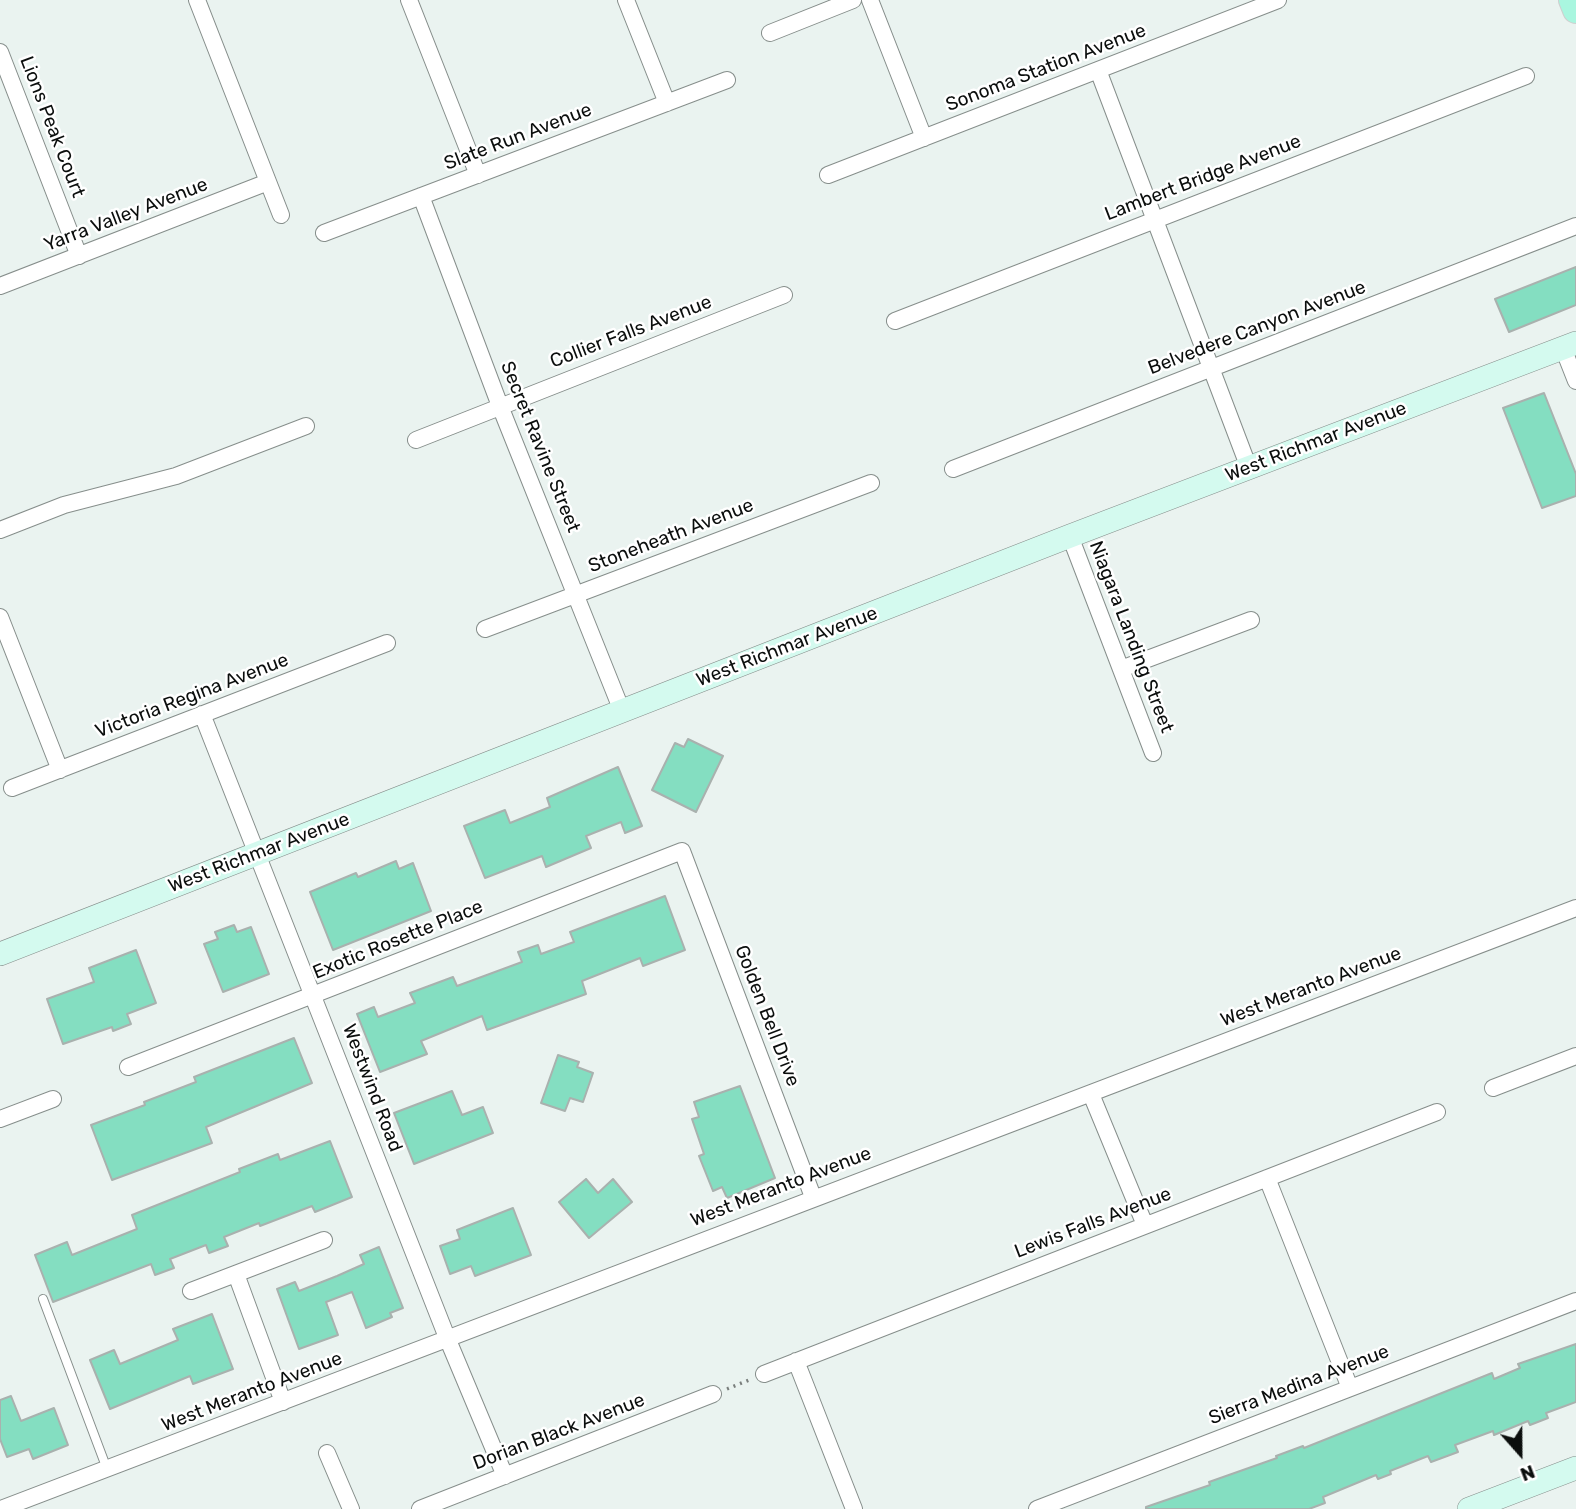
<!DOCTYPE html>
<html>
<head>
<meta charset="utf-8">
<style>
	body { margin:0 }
	#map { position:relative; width:1576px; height:1509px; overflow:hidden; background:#eaf3f0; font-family:Rubik,sans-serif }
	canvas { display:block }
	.north { position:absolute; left:1485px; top:1418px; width:70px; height:70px; -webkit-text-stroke:5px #fff; paint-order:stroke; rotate:159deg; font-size:19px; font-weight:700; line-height:28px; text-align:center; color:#0b0e0d }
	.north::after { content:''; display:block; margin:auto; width:24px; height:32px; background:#0b0e0d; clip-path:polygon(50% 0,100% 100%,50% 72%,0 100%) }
</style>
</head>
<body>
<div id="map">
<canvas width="1576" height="1509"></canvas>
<div class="north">N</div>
</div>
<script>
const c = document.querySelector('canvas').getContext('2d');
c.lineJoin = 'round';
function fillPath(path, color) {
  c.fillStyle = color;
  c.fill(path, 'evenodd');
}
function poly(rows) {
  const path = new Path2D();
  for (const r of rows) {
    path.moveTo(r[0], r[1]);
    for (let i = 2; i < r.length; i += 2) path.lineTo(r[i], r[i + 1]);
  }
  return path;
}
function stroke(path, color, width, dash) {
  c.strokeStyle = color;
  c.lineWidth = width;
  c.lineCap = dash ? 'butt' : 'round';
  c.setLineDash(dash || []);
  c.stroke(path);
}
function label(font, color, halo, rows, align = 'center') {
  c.font = font + ' Rubik,sans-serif';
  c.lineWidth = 5;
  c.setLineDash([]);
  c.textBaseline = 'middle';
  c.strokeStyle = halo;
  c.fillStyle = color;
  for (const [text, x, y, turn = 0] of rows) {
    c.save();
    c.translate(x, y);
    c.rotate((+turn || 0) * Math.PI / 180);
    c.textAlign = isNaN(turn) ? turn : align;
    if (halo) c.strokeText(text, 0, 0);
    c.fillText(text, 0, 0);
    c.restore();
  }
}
const building = poly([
	[1576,267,1576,305,1509,332,1495,299,1576,267],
	[1544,393,1576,474,1576,496,1542,508,1503,408,1544,393],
	[688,739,723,756,696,812,652,790,675,743,684,747,688,739],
	[618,767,642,826,625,833,621,822,586,836,591,848,546,867,542,856,485,878,464,826,505,810,510,823,550,807,547,798,618,767],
	[396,861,399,869,413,863,431,911,333,950,310,892,356,873,358,877,396,861],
	[665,896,685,950,643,966,640,958,582,981,586,994,487,1030,482,1016,421,1041,427,1054,380,1072,357,1014,374,1007,378,1017,415,1003,410,993,453,977,457,986,522,962,518,952,538,945,541,954,574,942,570,932,665,896],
	[234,925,237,932,251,927,269,974,223,992,204,944,218,939,215,932,234,925],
	[136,950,156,1003,127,1014,131,1024,113,1031,112,1027,63,1044,47,999,94,982,89,968,136,950],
	[294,1038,312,1083,206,1127,212,1143,112,1180,91,1125,145,1105,144,1102,196,1082,194,1077,294,1038],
	[558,1055,579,1062,577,1067,593,1073,583,1102,570,1098,565,1111,541,1103,558,1055],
	[740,1086,775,1178,727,1198,722,1187,713,1191,699,1156,704,1154,692,1119,699,1117,694,1102,740,1086],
	[452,1091,462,1115,483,1107,493,1133,414,1164,394,1113,452,1091],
	[330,1141,352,1197,315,1212,312,1206,260,1226,259,1223,224,1237,228,1246,209,1253,206,1245,170,1259,174,1268,155,1275,151,1264,53,1302,35,1255,67,1242,72,1255,137,1229,132,1215,240,1172,239,1169,278,1154,280,1160,330,1141],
	[586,1179,598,1193,613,1179,632,1202,589,1238,559,1202,586,1179],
	[513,1208,531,1255,475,1276,471,1266,450,1274,440,1246,460,1239,457,1230,513,1208],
	[379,1247,403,1308,390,1313,392,1317,366,1328,352,1292,326,1302,338,1335,299,1349,277,1289,295,1282,299,1291,337,1276,364,1264,360,1255,379,1247],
	[212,1314,233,1369,193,1384,190,1376,110,1409,90,1360,114,1350,120,1364,178,1340,173,1329,212,1314],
	[1576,1344,1576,1402,1546,1413,1548,1418,1530,1425,1528,1421,1494,1435,1493,1431,1455,1445,1458,1452,1431,1462,1428,1456,1390,1471,1391,1474,1378,1479,1376,1475,1323,1497,1325,1503,1309,1509,1146,1509,1146,1507,1210,1485,1209,1482,1277,1458,1276,1456,1303,1446,1304,1448,1492,1373,1494,1379,1520,1368,1518,1364,1576,1344],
	[11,1396,21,1421,54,1408,68,1445,33,1459,29,1449,7,1457,0,1439,0,1400,11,1396]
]);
fillPath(building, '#84dec1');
stroke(building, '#a9b1ae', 2);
const lane = poly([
	[43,1299,107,1469]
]);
const street = poly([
	[197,0,281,215],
	[409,0,478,175],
	[626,0,667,103],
	[870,0,924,138],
	[770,33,853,0],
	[0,52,79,256],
	[1098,70,1249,468],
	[828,175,1278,0],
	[421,196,500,406,622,711],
	[324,233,727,80],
	[0,286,268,182],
	[895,321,1526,76],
	[1563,348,1576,381],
	[416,440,784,295],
	[953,469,1576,226],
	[0,530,64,505,176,476,306,426],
	[1070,536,1153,753],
	[0,617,60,770],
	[485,629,871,483],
	[1121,669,1251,620],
	[202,714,448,1340,505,1476],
	[12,788,387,643],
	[128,1067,682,851,813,1197],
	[1493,1088,1576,1056],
	[1091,1094,1145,1225],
	[0,1119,53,1099],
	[1267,1178,1350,1388],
	[236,1274,283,1402],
	[191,1291,324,1240],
	[796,1361,854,1509],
	[764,1374,1437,1112],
	[327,1453,351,1509],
	[1,1509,1576,908],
	[420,1509,713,1394],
	[1037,1509,1576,1301]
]);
const secondary = poly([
	[0,954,1070,536,1576,343],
	[1469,1509,1576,1468]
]);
const primary = poly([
	[1572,0,1576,10]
]);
stroke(lane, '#868e8b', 10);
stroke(street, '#868e8b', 18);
stroke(secondary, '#868e8b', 24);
stroke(primary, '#cecfcf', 28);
stroke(poly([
	[727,1389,749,1380]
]), '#797e7c', 3.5, [2, 5]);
stroke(lane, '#fff', 8);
stroke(street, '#fff', 16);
stroke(secondary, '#d4faef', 23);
stroke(primary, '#a9f6df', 26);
label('19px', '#0b0e0d', '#fff', [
	["Sonoma Station Avenue",1046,68,-21],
	["Lions Peak Court",52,127,69],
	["Slate Run Avenue",518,137,-21],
	["Lambert Bridge Avenue",1203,178,-21],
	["Yarra Valley Avenue",126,215,-21],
	["Belvedere Canyon Avenue",1257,328,-21],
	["Collier Falls Avenue",631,332,-21],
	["West Richmar Avenue",1316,442,-21],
	["Secret Ravine Street",540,447,68],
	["Stoneheath Avenue",671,536,-21],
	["Niagara Landing Street",1131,637,69],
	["West Richmar Avenue",787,647,-21],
	["Victoria Regina Avenue",192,696,-21],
	["West Richmar Avenue",259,853,-21],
	["Exotic Rosette Place",398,940,-22],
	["West Meranto Avenue",1311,987,-21],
	["Golden Bell Drive",767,1016,69],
	["Westwind Road",372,1088,69],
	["West Meranto Avenue",781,1187,-21],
	["Lewis Falls Avenue",1093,1223,-21],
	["Sierra Medina Avenue",1299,1385,-21],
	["West Meranto Avenue",252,1392,-21],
	["Dorian Black Avenue",559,1432,-21]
]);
</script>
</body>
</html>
